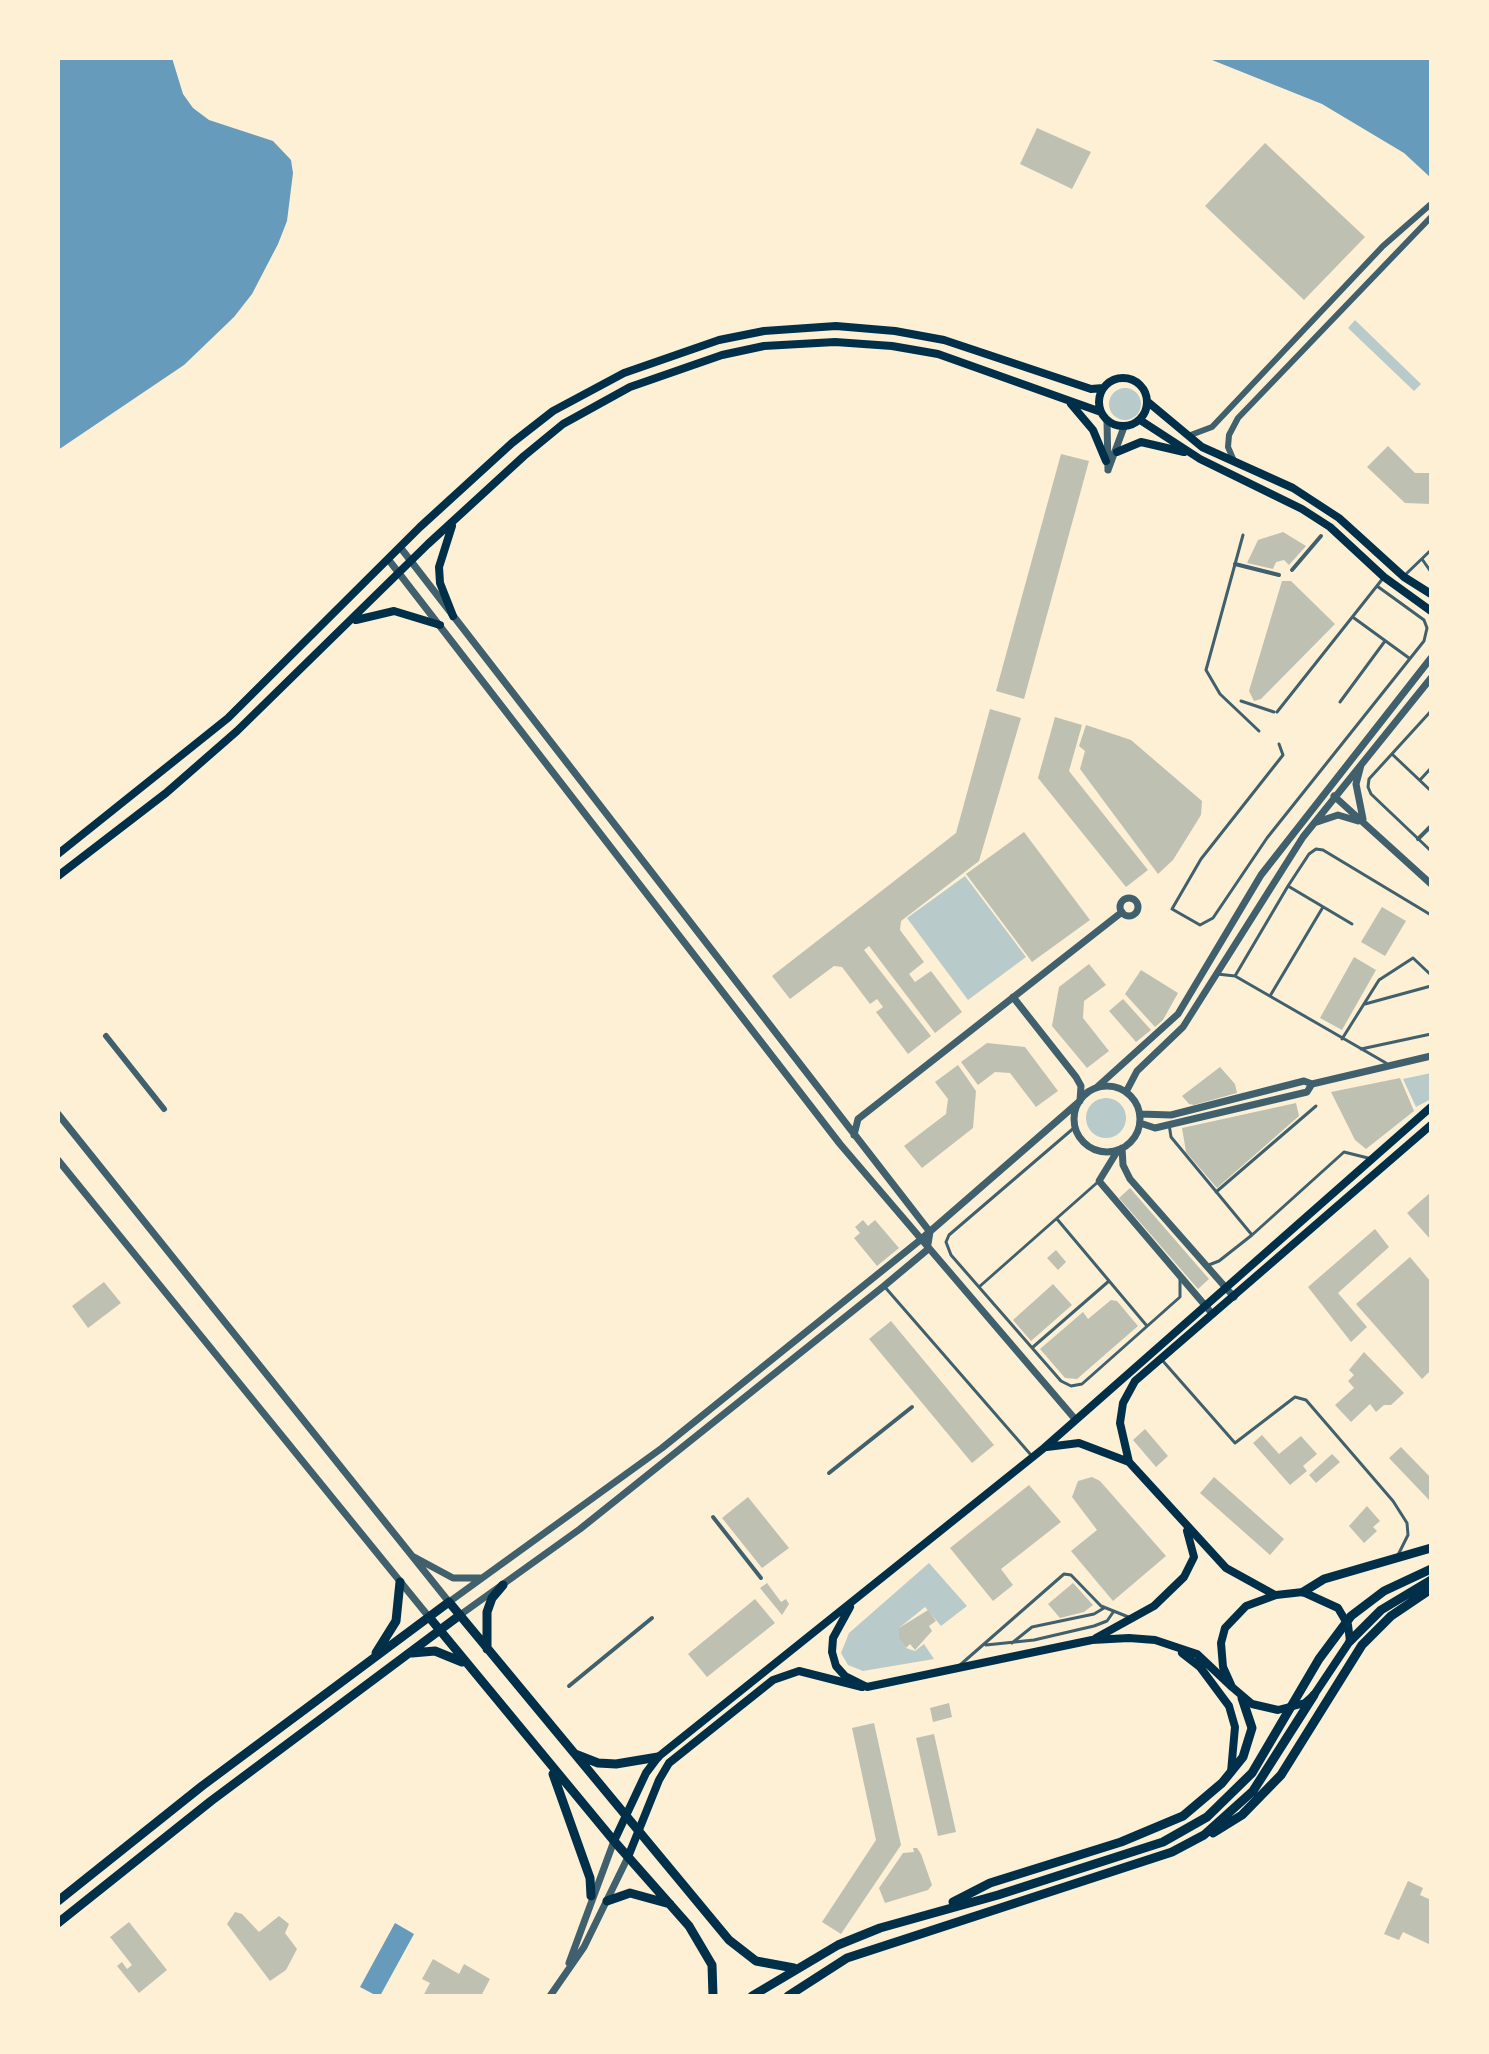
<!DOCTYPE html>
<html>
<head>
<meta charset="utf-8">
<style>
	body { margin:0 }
	#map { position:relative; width:1489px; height:2054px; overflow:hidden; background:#fdf0d5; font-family:"Noto Sans",sans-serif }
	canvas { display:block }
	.frame { position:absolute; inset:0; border:60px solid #fdf0d5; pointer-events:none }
</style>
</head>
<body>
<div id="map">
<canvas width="1489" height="2054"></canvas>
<div class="frame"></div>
</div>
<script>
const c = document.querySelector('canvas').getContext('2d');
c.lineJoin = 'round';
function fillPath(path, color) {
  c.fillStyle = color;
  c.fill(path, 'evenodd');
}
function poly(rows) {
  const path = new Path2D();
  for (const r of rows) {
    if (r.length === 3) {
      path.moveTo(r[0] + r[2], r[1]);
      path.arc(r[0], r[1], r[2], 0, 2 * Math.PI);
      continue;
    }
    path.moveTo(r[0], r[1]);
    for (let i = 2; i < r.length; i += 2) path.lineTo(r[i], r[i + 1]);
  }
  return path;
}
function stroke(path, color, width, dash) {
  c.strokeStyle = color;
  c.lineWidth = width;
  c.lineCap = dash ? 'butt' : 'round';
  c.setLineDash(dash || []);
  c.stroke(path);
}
fillPath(poly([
	[1355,320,1421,384,1414,391,1348,328],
	[1125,404,16],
	[965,876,1026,957,968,1000,907,918],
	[1431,1073,1431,1099,1416,1107,1403,1079],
	[1106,1118,20],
	[929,1563,967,1606,941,1626,925,1607,899,1628,899,1639,906,1648,915,1651,924,1644,934,1659,863,1671,848,1665,841,1653,849,1633]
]), '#b9caca');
fillPath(poly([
	[58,58,172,58,183,94,193,108,209,120,273,141,291,160,293,173,287,221,278,244,252,294,234,317,184,365,58,450],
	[1207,58,1431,58,1431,178,1404,153,1322,104],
	[395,1923,414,1934,380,1996,377,1996,360,1987]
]), '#669bbc');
fillPath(poly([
	[1037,128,1091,152,1072,189,1020,164],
	[1265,143,1365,237,1304,300,1205,206],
	[1388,446,1415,473,1431,473,1431,504,1405,503,1367,467],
	[1061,454,1089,461,1024,699,996,691],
	[1283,532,1306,546,1289,565,1284,560,1276,562,1273,569,1247,563,1258,540],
	[1282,581,1291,581,1335,624,1261,699,1254,701,1249,691],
	[990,709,1021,718,979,861,901,921,900,930,924,962,909,974,915,982,931,971,962,1012,935,1033,869,946,864,950,931,1036,908,1054,876,1012,883,1007,877,999,870,1004,842,967,834,966,790,999,772,976,956,833],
	[1055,717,1082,725,1069,771,1148,870,1126,887,1038,778],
	[1086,725,1131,740,1202,801,1201,815,1173,860,1158,874,1080,769,1085,751,1079,746],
	[1024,832,1090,920,1032,962,966,874],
	[1382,907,1406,921,1385,956,1361,942],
	[1354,957,1376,970,1342,1030,1320,1018],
	[1089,964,1106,985,1084,1001,1083,1018,1109,1051,1087,1068,1052,1026,1059,987],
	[1141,970,1178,993,1163,1020,1155,1027,1125,994],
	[1123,999,1151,1030,1136,1042,1109,1011],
	[987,1043,1025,1047,1058,1091,1036,1107,1010,1073,995,1072,978,1085,961,1062],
	[958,1065,976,1091,973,1128,922,1168,904,1146,946,1114,948,1099,935,1082],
	[1220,1067,1235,1084,1237,1093,1194,1105,1189,1104,1182,1096],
	[1400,1078,1414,1111,1366,1149,1355,1140,1331,1092],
	[1296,1103,1299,1116,1217,1188,1186,1152,1182,1128],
	[1130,1188,1209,1279,1198,1289,1119,1198],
	[1431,1192,1431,1240,1407,1213],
	[863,1220,868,1226,875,1220,899,1248,877,1266,854,1238,860,1233,855,1227],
	[1375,1229,1389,1247,1338,1293,1367,1327,1351,1342,1308,1287],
	[1056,1250,1066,1262,1058,1270,1047,1258],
	[1410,1257,1431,1282,1431,1370,1422,1379,1356,1304],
	[104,1282,121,1303,88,1328,72,1306],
	[1053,1284,1072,1305,1031,1341,1013,1320],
	[1111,1300,1117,1301,1138,1326,1077,1379,1065,1378,1040,1349,1083,1312,1088,1319],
	[891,1321,994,1445,972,1463,869,1339],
	[1364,1352,1404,1393,1391,1405,1384,1405,1376,1412,1370,1404,1351,1422,1335,1405,1354,1388,1348,1381,1354,1375,1349,1370],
	[1145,1429,1168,1456,1156,1467,1133,1440],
	[1262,1435,1279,1454,1301,1436,1317,1454,1303,1466,1307,1471,1290,1485,1253,1443],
	[1401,1447,1431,1478,1431,1502,1389,1458],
	[1332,1454,1340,1462,1316,1483,1309,1475],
	[1092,1477,1100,1481,1166,1556,1113,1601,1071,1551,1097,1530,1072,1497,1078,1481],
	[1214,1477,1284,1539,1270,1555,1200,1493],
	[1029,1485,1061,1522,1001,1569,1013,1585,993,1601,950,1548],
	[748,1497,789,1548,762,1568,722,1518],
	[1367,1506,1380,1521,1373,1527,1377,1531,1364,1543,1349,1526],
	[767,1583,781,1602,786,1599,789,1604,782,1615,760,1588],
	[1073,1583,1093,1605,1084,1612,1060,1618,1048,1604],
	[755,1599,775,1623,707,1677,688,1654],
	[928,1610,936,1621,929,1626,932,1631,915,1650,910,1644,906,1648,899,1639,899,1628],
	[949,1703,952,1717,933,1722,930,1708],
	[874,1723,901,1845,841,1934,822,1922,876,1840,852,1728],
	[934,1734,956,1832,938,1836,916,1738],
	[913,1848,917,1848,921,1854,932,1885,928,1890,885,1903,879,1888,903,1853,914,1852],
	[1408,1881,1423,1888,1420,1895,1431,1900,1431,1945,1403,1932,1399,1940,1384,1934],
	[235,1912,242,1914,259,1932,279,1916,289,1924,285,1933,297,1949,286,1970,270,1981,227,1924],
	[129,1922,167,1970,139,1993,117,1966,122,1962,127,1969,132,1965,110,1937],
	[433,1959,459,1974,464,1964,490,1979,481,1996,423,1996,430,1983,422,1979]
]), '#bec0b2');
stroke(poly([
	[1243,535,1206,670,1220,694,1259,731],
	[1422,559,1431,572],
	[1406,574,1431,550],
	[1354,618,1409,658],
	[1241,701,1274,712],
	[1340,702,1385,641],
	[1431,711,1369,779,1368,787,1371,794,1431,851],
	[1277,712,1384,577],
	[1279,744,1283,755,1201,859,1172,909,1200,925,1213,918,1267,838,1424,641,1427,628,1424,620,1377,586],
	[1393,755,1431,791],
	[1420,780,1431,768],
	[1288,886,1352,924],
	[1217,974,1235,976,1386,1063],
	[1235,976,1288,886,1309,854,1316,849,1323,850,1431,915],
	[1270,996,1323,907],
	[1365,1004,1431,986],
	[1342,1039,1379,980,1413,958,1431,975],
	[1361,1049,1431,1034],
	[1169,1124,1171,1137,1252,1235],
	[1075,1127,949,1235,946,1242,951,1255,1061,1381,1071,1386,1082,1384,1180,1297,1180,1280],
	[1216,1192,1316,1106],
	[1057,1219,1147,1326],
	[1206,1266,1219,1261,1252,1235,1344,1152,1368,1158],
	[884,1286,1031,1455],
	[979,1287,1099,1181],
	[1033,1347,1109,1281],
	[1162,1360,1235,1443,1295,1397,1306,1400,1393,1501,1407,1523,1408,1535,1398,1555],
	[1012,1643,1032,1627,1094,1614,1104,1608],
	[986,1645,1034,1640,1094,1626,1107,1621,1114,1611],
	[960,1665,1064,1574,1071,1575,1101,1606,1131,1618]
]), '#3f606c', 3);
stroke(poly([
	[1235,564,1279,575],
	[1292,570,1321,536],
	[1418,839,1431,826],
	[829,1473,912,1407],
	[713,1517,761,1578],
	[569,1686,652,1618]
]), '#3f606c', 4);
stroke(poly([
	[1188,436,1212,427,1383,246,1431,204],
	[1234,461,1228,447,1229,435,1238,418,1431,217],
	[106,1036,164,1109]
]), '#3f606c', 6);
stroke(poly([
	[1107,421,1108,470],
	[1108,470,1124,427],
	[400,547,930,1232],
	[388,559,840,1144,1075,1419],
	[1361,765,1356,784,1363,819],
	[1334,796,1431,884],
	[1317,822,1338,815,1358,821],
	[1129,907,9],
	[1107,1119,33],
	[1096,1088,1178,1014,1261,875,1431,658],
	[1126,1092,1137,1071,1183,1027,1303,837,1431,678],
	[58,1114,449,1602,662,1448,919,1241,1080,1101,1081,1086,1076,1077,1013,997],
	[1140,1114,1171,1115,1304,1081,1312,1084,1431,1056],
	[1140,1123,1155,1128,1307,1092,1312,1084],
	[854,1135,858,1119,1122,912],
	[1122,1148,1123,1165,1130,1179,1234,1297],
	[1118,1150,1099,1181,1209,1310],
	[58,1160,429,1617],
	[414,1557,453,1578,480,1578],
	[460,1615,580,1529,884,1286,927,1250,930,1232],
	[569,1963,614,1841],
	[550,1996,584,1947,628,1857]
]), '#3f606c', 7);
stroke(poly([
	[1123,402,24],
	[1148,402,1202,447,1293,488,1339,518,1404,577,1431,594],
	[1071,404,1093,430,1106,461],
	[1140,420,1200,459,1302,509,1330,527,1384,577,1431,611],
	[1117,452,1141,442,1184,452],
	[452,526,439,567,440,583,453,616],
	[356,620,394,611,440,625],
	[58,854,228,718,420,527,512,443,553,411,624,373,719,340,764,331,836,326,895,331,944,340,1091,389,1103,388],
	[58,876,166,793,237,731,428,544,524,456,563,424,630,387,722,355,764,346,835,342,892,346,938,354,1101,412],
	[1047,1447,1079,1443,1129,1462,1226,1568,1275,1595],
	[1129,1462,1120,1423,1123,1403,1135,1381,1431,1125],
	[1303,1592,1338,1608,1348,1625,1350,1641,1314,1695,1305,1703,1278,1710,1252,1704,1232,1687,1223,1667,1221,1643,1225,1628,1246,1606,1276,1595,1303,1592],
	[850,1607,833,1638,832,1652,836,1666,845,1676,867,1687,1092,1640,1129,1638,1155,1640,1197,1654,1232,1687],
	[1096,1638,1154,1606,1184,1577,1194,1557,1187,1531],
	[1182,1653,1200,1667,1229,1706,1235,1727,1231,1772],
	[614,1841,646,1773,658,1757,1044,1448,1431,1107],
	[628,1857,659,1780,669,1763,773,1680,799,1671,862,1687]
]), '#003049', 8);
stroke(poly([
	[429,1617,614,1841,689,1926,712,1965,713,1996],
	[487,1649,487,1612,492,1598,503,1585],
	[376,1653,396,1621,400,1582],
	[412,1653,435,1651,462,1662],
	[575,1754,598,1763,616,1764,658,1757],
	[553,1774,590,1878,591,1896],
	[58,1901,202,1786,449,1602,729,1940,756,1961,794,1968],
	[607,1901,630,1893,670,1904],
	[58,1923,211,1801,460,1615]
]), '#003049', 9);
stroke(poly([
	[1303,1592,1324,1579,1431,1548],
	[1350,1641,1381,1610,1431,1580],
	[1213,1833,1242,1815,1281,1775,1362,1645,1391,1616,1431,1589],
	[953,1902,990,1883,1121,1842,1183,1816,1222,1783,1243,1757,1252,1728,1242,1698],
	[752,1996,838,1945,880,1928,998,1895,1163,1842,1207,1817,1252,1773,1319,1659,1351,1616,1384,1591,1431,1569],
	[788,1996,847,1958,1172,1852,1204,1835,1253,1791,1314,1695]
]), '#003049', 9);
</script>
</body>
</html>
